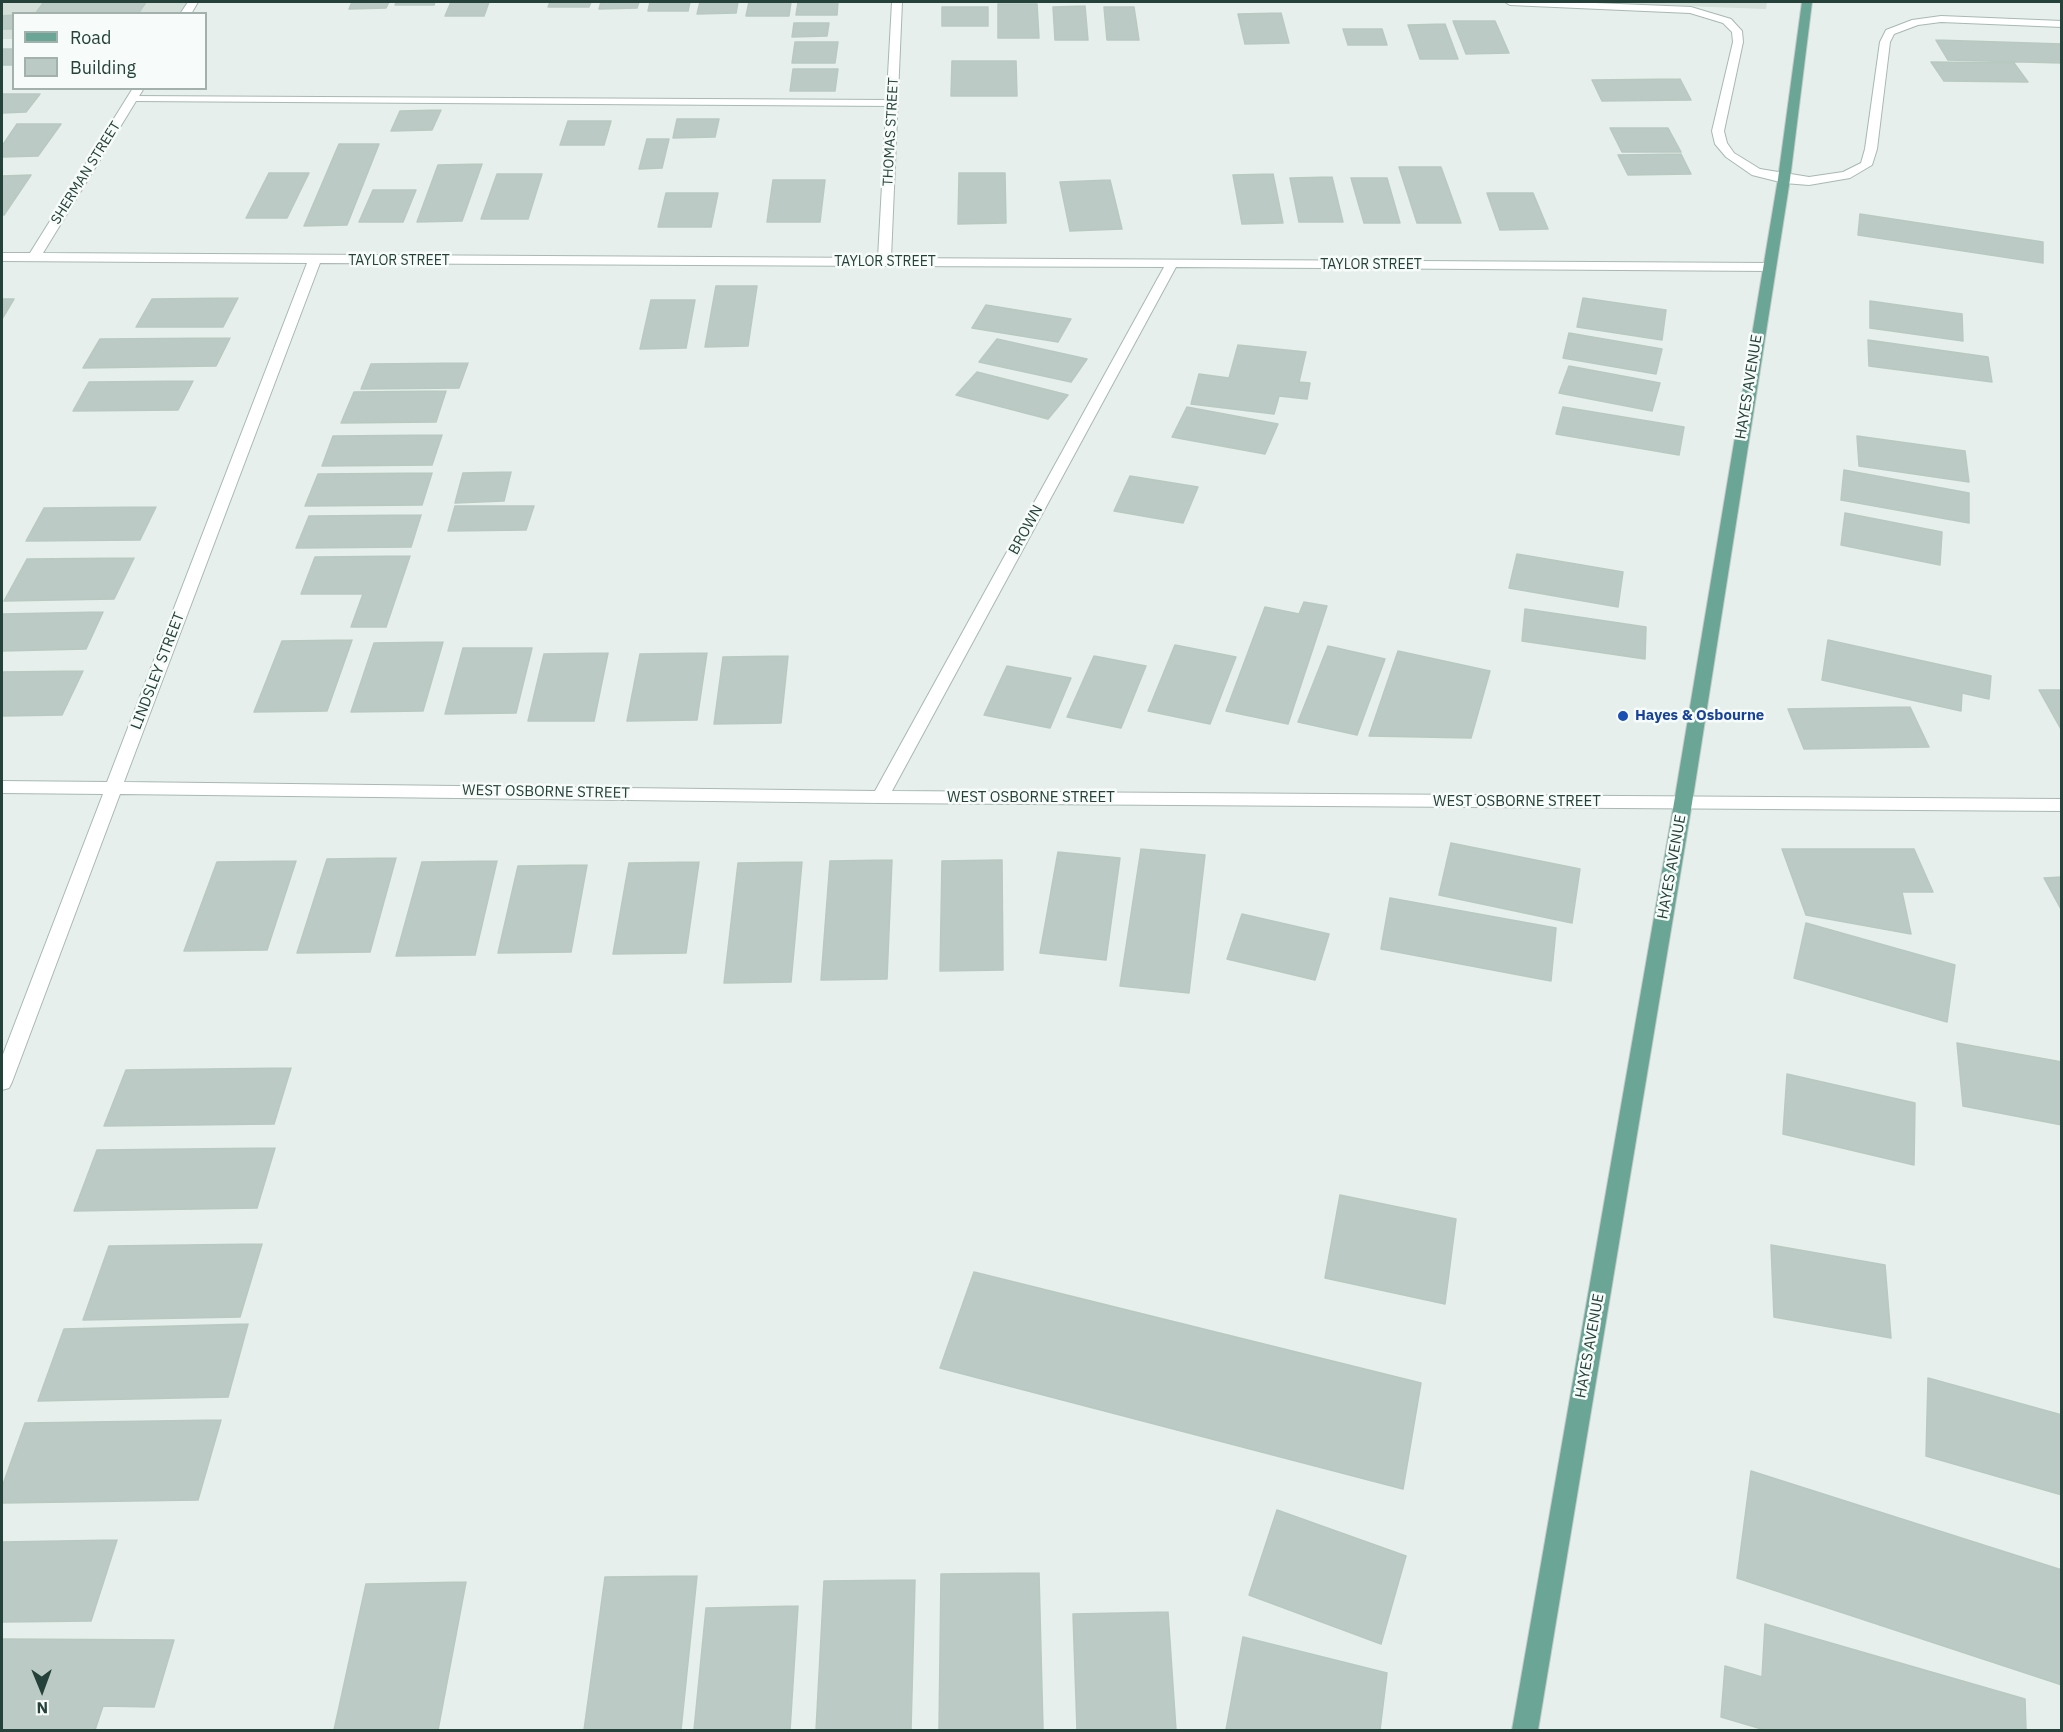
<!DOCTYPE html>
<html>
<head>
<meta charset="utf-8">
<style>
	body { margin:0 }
	#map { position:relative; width:2063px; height:1732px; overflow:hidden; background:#e6efeb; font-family:"IBM Plex Sans",sans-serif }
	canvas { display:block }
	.frame { position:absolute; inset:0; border:3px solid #24423a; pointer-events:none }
	.legend { position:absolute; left:12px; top:12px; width:195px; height:78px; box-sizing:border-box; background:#f7fbf9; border:2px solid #a3b1ad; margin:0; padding:8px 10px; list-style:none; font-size:18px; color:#24423a }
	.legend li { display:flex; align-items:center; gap:12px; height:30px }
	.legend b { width:30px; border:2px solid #a3b1ad }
	.north { position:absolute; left:12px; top:1660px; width:60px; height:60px; -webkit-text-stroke:4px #f7fbf9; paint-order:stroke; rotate:179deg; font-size:16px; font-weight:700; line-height:24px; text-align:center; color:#24423a }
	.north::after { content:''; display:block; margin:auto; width:21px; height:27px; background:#24423a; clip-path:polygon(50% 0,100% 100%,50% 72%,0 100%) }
</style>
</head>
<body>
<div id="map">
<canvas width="2063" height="1732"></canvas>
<div class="frame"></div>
<ul class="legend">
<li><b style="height:8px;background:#6aa596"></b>Road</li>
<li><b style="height:16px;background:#bbcac4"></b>Building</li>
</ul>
<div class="north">N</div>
</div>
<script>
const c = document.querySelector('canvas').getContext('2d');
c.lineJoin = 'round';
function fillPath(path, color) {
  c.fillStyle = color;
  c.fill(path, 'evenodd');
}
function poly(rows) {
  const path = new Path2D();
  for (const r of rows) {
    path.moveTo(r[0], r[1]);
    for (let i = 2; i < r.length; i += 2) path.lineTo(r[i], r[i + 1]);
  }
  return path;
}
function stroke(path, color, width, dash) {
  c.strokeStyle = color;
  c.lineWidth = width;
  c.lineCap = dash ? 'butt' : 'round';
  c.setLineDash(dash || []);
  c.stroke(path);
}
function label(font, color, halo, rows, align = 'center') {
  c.font = font + ' "IBM Plex Sans",sans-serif';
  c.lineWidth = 5;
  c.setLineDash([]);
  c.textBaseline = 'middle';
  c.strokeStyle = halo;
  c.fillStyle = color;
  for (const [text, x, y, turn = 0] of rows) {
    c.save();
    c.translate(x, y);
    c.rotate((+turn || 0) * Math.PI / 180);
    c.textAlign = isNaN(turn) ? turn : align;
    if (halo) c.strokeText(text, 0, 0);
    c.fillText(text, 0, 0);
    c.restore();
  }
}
fillPath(poly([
	[2,2,195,2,187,13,14,14,13,39,2,39],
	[1573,2,1767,2,1766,9]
]), '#d4dfda');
const building = poly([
	[44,2,146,2,138,14,35,14,44,2],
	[352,2,389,2,386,8,349,9,352,2],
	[397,2,435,2,434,5,395,5,397,2],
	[451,2,489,2,484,16,445,16,451,2],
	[550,2,591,2,589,7,548,7,550,2],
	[601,2,639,2,637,8,599,9,601,2],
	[650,2,690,2,688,11,648,11,650,2],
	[700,2,738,2,736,13,697,14,700,2],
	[749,2,791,2,789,16,746,16,749,2],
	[798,2,838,2,837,15,796,15,798,2],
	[998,4,1037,4,1039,38,998,38,998,4],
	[1085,6,1088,40,1055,40,1053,7,1085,6],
	[942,7,988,7,988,26,942,26,942,7],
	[1104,7,1134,7,1139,40,1107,40,1104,7],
	[1281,13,1289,43,1245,44,1238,14,1281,13],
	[14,15,14,29,2,29,2,16,14,15],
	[1453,21,1495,21,1509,53,1466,54,1453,21],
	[794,23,829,23,827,36,792,37,794,23],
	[1445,24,1458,59,1420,59,1408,25,1445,24],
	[1343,29,1382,29,1387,45,1348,45,1343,29],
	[1936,40,2062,44,2062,63,1948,60,1936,40],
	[795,42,838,42,835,63,792,63,795,42],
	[2,49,14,49,14,65,2,65,2,49],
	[952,61,1016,61,1017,96,951,96,952,61],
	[1931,62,2014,63,2028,82,1944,81,1931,62],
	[793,69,838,69,835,91,790,91,793,69],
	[1680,79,1691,100,1602,101,1592,80,1680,79],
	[2,94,40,94,26,112,2,113,2,94],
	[441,110,432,130,391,131,400,111,441,110],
	[677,119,719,119,715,137,673,138,677,119],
	[568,121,611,121,604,145,560,145,568,121],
	[17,124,61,124,38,156,2,157,2,146,17,124],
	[1610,128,1668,128,1681,152,1622,152,1610,128],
	[647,139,669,139,662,168,639,169,647,139],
	[339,144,379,144,347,225,304,226,339,144],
	[1681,154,1691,174,1628,175,1618,155,1681,154],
	[482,164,462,221,417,222,438,165,482,164],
	[1399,167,1441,167,1461,223,1417,223,1399,167],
	[269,173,309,173,287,218,246,218,269,173],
	[959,173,1005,173,1006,223,958,224,959,173],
	[497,174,542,174,528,219,481,219,497,174],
	[1273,174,1283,223,1242,224,1233,175,1273,174],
	[31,175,4,215,2,215,2,176,31,175],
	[1332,177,1343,222,1299,222,1290,178,1332,177],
	[1351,178,1387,178,1400,223,1364,223,1351,178],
	[773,180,825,180,820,222,767,222,773,180],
	[1110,180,1122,229,1070,231,1060,182,1110,180],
	[373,190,416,190,403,222,359,222,373,190],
	[666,193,718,193,711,227,658,227,666,193],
	[1487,193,1533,193,1548,229,1500,230,1487,193],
	[1860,214,2043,242,2043,263,1858,235,1860,214],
	[716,286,757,286,748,346,705,347,716,286],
	[238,298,223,327,136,327,152,299,238,298],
	[1583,298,1666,310,1662,340,1577,327,1583,298],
	[2,299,14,299,2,319,2,299],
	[651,300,695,300,686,348,640,349,651,300],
	[1870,301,1962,314,1963,341,1870,328,1870,301],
	[986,305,1071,319,1058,342,972,328,986,305],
	[1569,333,1662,349,1656,374,1563,358,1569,333],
	[230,338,216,366,83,368,100,339,230,338],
	[997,339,1087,359,1071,382,979,362,997,339],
	[1868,340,1988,357,1992,382,1869,366,1868,340],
	[1238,345,1306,352,1299,382,1310,383,1307,399,1279,396,1274,414,1191,404,1199,374,1229,378,1238,345],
	[468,363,459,388,361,389,371,364,468,363],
	[1569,366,1660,383,1652,411,1559,393,1569,366],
	[977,372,1068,395,1048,419,956,395,977,372],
	[193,381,178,410,73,411,89,382,193,381],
	[446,391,436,422,341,423,354,392,446,391],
	[1187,407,1278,424,1265,454,1172,437,1187,407],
	[1563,407,1684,427,1679,455,1556,434,1563,407],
	[442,435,432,465,322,466,333,436,442,435],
	[1857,436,1965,451,1969,482,1859,466,1857,436],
	[1844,470,1969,493,1969,523,1841,500,1844,470],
	[511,472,504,501,455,503,463,473,511,472],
	[432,473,422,505,305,506,318,474,432,473],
	[1130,476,1198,487,1183,523,1114,511,1130,476],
	[455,506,534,506,526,530,448,531,455,506],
	[156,507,140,540,26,541,44,508,156,507],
	[1845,513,1942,532,1940,565,1841,545,1845,513],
	[421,515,411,547,296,548,309,516,421,515],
	[1517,554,1623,572,1618,607,1509,588,1517,554],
	[410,556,386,627,351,627,363,594,301,594,315,557,410,556],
	[134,558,114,599,4,601,27,559,134,558],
	[1304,602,1327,606,1288,724,1226,711,1265,607,1299,614,1304,602],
	[1525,609,1646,627,1645,659,1522,641,1525,609],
	[103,612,86,649,2,651,2,614,103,612],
	[352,640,327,711,254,712,282,641,352,640],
	[1828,640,1991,676,1989,699,1962,693,1961,711,1822,680,1828,640],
	[443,642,423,711,351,712,374,643,443,642],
	[1175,645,1236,657,1210,724,1148,711,1175,645],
	[1328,646,1385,659,1357,735,1298,722,1328,646],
	[463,648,532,648,516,713,445,714,463,648],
	[1398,651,1490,671,1471,738,1369,736,1398,651],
	[608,653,594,721,528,721,544,654,608,653],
	[707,653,697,720,627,721,640,654,707,653],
	[788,656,781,723,714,724,723,657,788,656],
	[1094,656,1146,666,1121,728,1067,717,1094,656],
	[1007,666,1071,678,1050,728,984,715,1007,666],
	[83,671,62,715,2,716,2,672,83,671],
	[2039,690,2062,690,2062,731,2039,690],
	[1910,707,1929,747,1804,749,1788,709,1910,707],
	[1451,843,1580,869,1572,923,1439,895,1451,843],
	[1141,849,1205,855,1189,993,1120,986,1141,849],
	[1782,849,1914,849,1933,892,1902,892,1911,934,1806,915,1782,849],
	[1058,852,1120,858,1106,960,1040,953,1058,852],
	[396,858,370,952,297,953,327,859,396,858],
	[892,860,887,979,821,980,830,861,892,860],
	[1002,860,1003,970,940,971,942,861,1002,860],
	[296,861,267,950,184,951,217,862,296,861],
	[497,861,475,955,396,956,422,862,497,861],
	[699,862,686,953,613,954,629,863,699,862],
	[802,862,791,982,724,983,738,863,802,862],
	[587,865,571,952,498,953,518,866,587,865],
	[2062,877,2062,911,2044,878,2062,877],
	[1390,898,1556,928,1551,981,1381,949,1390,898],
	[1242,914,1329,934,1315,980,1227,959,1242,914],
	[1806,923,1955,965,1947,1022,1794,978,1806,923],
	[1957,1043,2062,1062,2062,1125,1963,1106,1957,1043],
	[291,1068,274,1124,104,1126,126,1070,291,1068],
	[1787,1074,1915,1103,1914,1165,1783,1134,1787,1074],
	[275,1148,257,1208,74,1211,97,1150,275,1148],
	[1340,1195,1456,1219,1445,1304,1325,1278,1340,1195],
	[262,1244,240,1317,83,1320,109,1246,262,1244],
	[1771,1245,1885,1265,1891,1338,1774,1317,1771,1245],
	[974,1272,1421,1383,1403,1489,940,1368,974,1272],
	[248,1324,228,1397,38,1401,64,1329,248,1324],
	[1928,1378,2062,1415,2062,1495,1926,1456,1928,1378],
	[221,1420,198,1500,2,1503,2,1487,25,1423,221,1420],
	[1751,1471,2062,1570,2062,1685,1737,1578,1751,1471],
	[1277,1510,1406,1556,1381,1644,1249,1595,1277,1510],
	[117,1540,91,1621,2,1622,2,1542,117,1540],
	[1039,1573,1043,1730,939,1730,941,1574,1039,1573],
	[697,1576,681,1730,584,1730,605,1577,697,1576],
	[915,1580,911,1730,816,1730,824,1581,915,1580],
	[466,1582,438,1730,334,1730,366,1584,466,1582],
	[798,1606,790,1730,694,1730,706,1608,798,1606],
	[1168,1612,1176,1730,1077,1730,1073,1614,1168,1612],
	[1765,1624,2025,1699,2026,1730,1765,1730,1721,1717,1725,1666,1762,1677,1765,1624],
	[1243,1637,1387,1673,1380,1730,1226,1730,1243,1637],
	[2,1639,174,1640,154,1707,103,1706,95,1730,2,1730,2,1639]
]);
fillPath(building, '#bbcac4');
stroke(building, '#b8c9c2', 1.5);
const service = poly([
	[129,96,892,100,898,103,892,106,133,101,129,100,129,96]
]);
const minor = poly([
	[188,2,198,2,191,14,180,14,188,2],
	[892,2,902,2,891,258,1769,263,1775,267,1769,271,1176,267,892,791,2062,799,2062,811,880,803,120,794,12,1082,9,1088,2,1090,2,1057,103,794,2,793,2,781,107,782,307,263,2,261,2,253,30,253,133,88,144,88,43,253,878,258,892,2],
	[320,263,884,266,1164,267,875,791,124,782,320,263]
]);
const tertiary = poly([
	[1505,2,1570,2,1691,7,1731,19,1742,31,1743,42,1724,131,1727,143,1734,153,1760,169,1809,177,1843,172,1861,163,1865,149,1880,42,1886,30,1912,20,1941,16,2062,21,2062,27,1941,22,1918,25,1894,34,1890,42,1877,149,1872,165,1850,178,1809,185,1784,183,1752,175,1726,157,1715,144,1712,131,1733,42,1732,32,1723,23,1690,13,1510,5,1505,2]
]);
const primary = poly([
	[1802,2,1812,2,1790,179,1692,803,1538,1730,1512,1730,1674,803,1778,179,1802,2]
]);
stroke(service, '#a8b8b2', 2);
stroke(minor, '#a8b8b2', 2);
stroke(tertiary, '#a8b8b2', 2);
stroke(primary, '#c2cac8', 2);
fillPath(service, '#fff');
fillPath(minor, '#fff');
fillPath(tertiary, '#fff');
fillPath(primary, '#6aa596');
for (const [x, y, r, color] of [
	[1623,716,6,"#1a4fb4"]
]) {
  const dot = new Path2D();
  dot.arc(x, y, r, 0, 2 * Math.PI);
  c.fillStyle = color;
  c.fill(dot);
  stroke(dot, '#f7fbf9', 2);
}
label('14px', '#24423a', '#f7fbf9', [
	["THOMAS STREET",891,132,-87],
	["SHERMAN STREET",86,173,-58],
	["TAYLOR STREET",399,261],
	["TAYLOR STREET",885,262],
	["TAYLOR STREET",1371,265]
]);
label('15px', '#24423a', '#f7fbf9', [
	["HAYES AVENUE",1749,387,-81],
	["BROWN",1026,530,-61],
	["LINDSLEY STREET",158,671,-69],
	["WEST OSBORNE STREET",546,792,1],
	["WEST OSBORNE STREET",1031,798],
	["WEST OSBORNE STREET",1517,802],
	["HAYES AVENUE",1672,867,-80],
	["HAYES AVENUE",1590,1346,-80]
]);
label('bold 15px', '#164399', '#f7fbf9', [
	["Hayes & Osbourne",1635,716]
], 'left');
</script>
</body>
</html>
